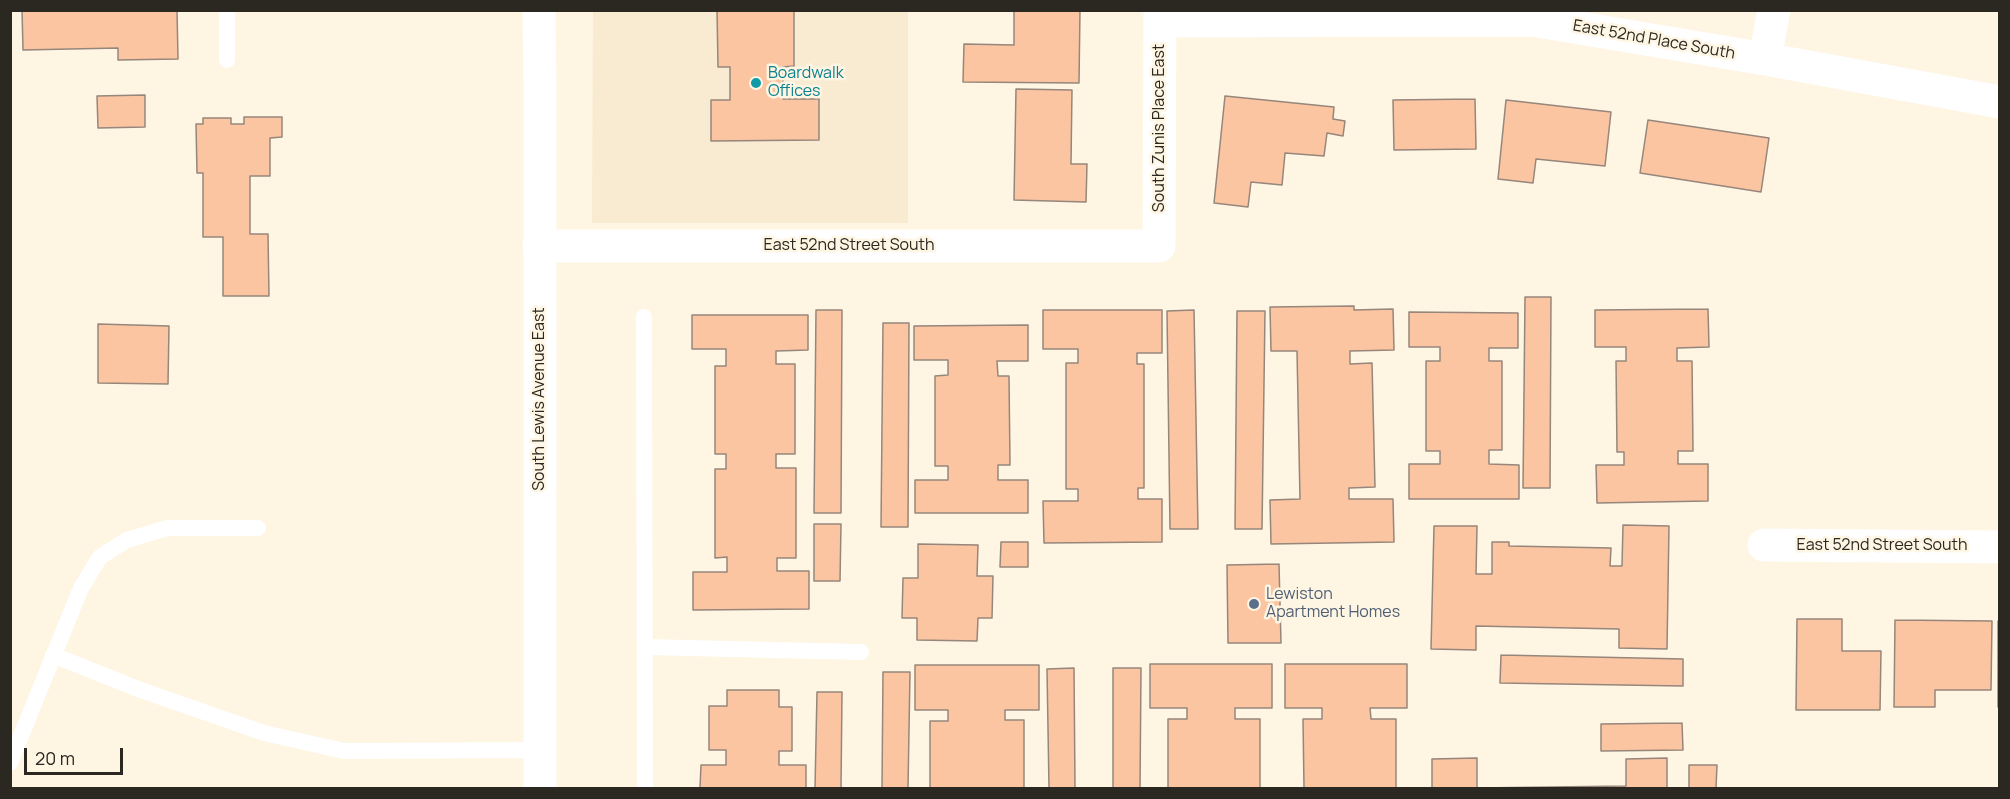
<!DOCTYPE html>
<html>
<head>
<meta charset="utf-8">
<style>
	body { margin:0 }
	#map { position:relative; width:2010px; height:799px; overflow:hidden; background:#fef5e3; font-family:Manrope,sans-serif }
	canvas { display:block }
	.frame { position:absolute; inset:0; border:12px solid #2b2721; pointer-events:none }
	.scale { position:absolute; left:24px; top:748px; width:99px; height:27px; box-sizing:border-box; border:3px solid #2b2721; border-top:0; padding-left:8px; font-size:18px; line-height:21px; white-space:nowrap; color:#2b2721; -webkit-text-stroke:4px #fef5e3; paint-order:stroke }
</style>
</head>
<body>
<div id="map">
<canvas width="2010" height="799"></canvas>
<div class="frame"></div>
<div class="scale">20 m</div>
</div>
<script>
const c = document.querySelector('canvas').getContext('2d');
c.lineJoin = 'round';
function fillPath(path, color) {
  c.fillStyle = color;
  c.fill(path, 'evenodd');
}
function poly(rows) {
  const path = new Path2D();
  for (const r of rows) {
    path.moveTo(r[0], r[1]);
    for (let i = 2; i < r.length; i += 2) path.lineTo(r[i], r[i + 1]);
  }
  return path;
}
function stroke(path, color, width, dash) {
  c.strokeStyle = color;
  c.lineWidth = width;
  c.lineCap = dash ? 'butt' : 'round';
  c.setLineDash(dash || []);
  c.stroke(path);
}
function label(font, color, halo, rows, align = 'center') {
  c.font = font + ' Manrope,sans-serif';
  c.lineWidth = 5;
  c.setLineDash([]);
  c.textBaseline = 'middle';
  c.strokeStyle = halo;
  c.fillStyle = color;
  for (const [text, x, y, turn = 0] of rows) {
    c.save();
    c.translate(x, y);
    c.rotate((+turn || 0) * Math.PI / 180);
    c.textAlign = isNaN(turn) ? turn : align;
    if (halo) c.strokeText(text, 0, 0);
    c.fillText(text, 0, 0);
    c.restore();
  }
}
fillPath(poly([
	[593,11,908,11,908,223,592,223]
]), '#f8ebd2');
const building = poly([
	[22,10,177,10,178,59,118,60,118,48,23,50,22,10],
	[717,10,794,10,794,66,783,67,783,99,819,99,819,140,711,141,711,100,730,100,730,67,718,67,717,10],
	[1014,10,1080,10,1079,83,963,82,964,44,1014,45,1014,10],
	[1016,89,1072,90,1071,164,1087,164,1086,202,1014,200,1016,89],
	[145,95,145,127,98,128,97,96,145,95],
	[1225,96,1334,107,1333,119,1345,121,1343,136,1327,133,1324,156,1285,153,1282,185,1251,182,1248,207,1214,203,1225,96],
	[1475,99,1476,149,1394,150,1393,100,1475,99],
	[1506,100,1611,112,1605,166,1536,159,1533,183,1498,179,1506,100],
	[244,117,282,117,282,137,270,138,270,176,250,176,250,234,268,234,269,296,223,296,223,237,203,237,203,173,197,173,196,124,203,124,203,118,231,118,231,124,244,124,244,117],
	[1648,120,1769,138,1761,192,1640,173,1648,120],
	[1525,297,1551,297,1550,488,1523,488,1525,297],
	[1354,306,1354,310,1393,309,1394,350,1350,351,1350,364,1372,363,1375,487,1349,488,1349,499,1393,499,1394,542,1271,544,1270,500,1300,499,1297,351,1271,351,1270,307,1354,306],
	[1708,309,1709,347,1677,348,1677,361,1692,361,1693,451,1678,451,1678,464,1708,464,1708,501,1597,503,1596,465,1624,465,1624,452,1617,452,1616,361,1626,361,1626,347,1595,347,1595,310,1708,309],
	[816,310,842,310,841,513,814,513,816,310],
	[1043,310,1162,310,1162,353,1137,353,1137,364,1144,364,1144,488,1138,488,1138,499,1162,499,1162,542,1044,543,1043,501,1078,501,1078,489,1066,489,1066,363,1078,363,1078,349,1043,349,1043,310],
	[1194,310,1198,529,1170,529,1167,311,1194,310],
	[1237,311,1265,311,1262,529,1235,529,1237,311],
	[1409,312,1518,313,1518,348,1489,348,1489,361,1502,361,1502,450,1489,450,1489,464,1519,465,1519,499,1409,499,1409,464,1440,464,1440,451,1426,451,1426,361,1440,361,1440,347,1409,347,1409,312],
	[692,315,808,315,808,350,776,351,776,364,795,364,795,454,776,454,776,468,796,468,796,558,777,558,777,571,809,571,809,609,693,610,693,572,727,572,727,557,715,558,715,469,726,469,726,454,715,454,715,366,726,366,726,349,692,349,692,315],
	[883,323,909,323,908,527,881,527,883,323],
	[98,324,169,326,168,384,98,383,98,324],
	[1028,325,1028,361,997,361,998,376,1009,376,1010,465,998,465,998,480,1028,480,1028,513,915,513,915,480,948,480,948,466,935,466,935,376,948,375,948,360,914,360,914,326,1028,325],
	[814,524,841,524,840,581,814,581,814,524],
	[1623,525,1669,526,1667,649,1619,648,1619,629,1476,626,1476,650,1431,649,1434,526,1477,526,1476,574,1492,574,1492,542,1509,542,1509,546,1611,548,1610,566,1622,566,1623,525],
	[1001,542,1028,542,1028,567,1000,567,1001,542],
	[918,544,978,545,977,576,993,576,992,618,978,618,977,641,917,640,917,618,902,618,903,578,918,578,918,544],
	[1279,564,1281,643,1228,643,1227,565,1279,564],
	[1797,619,1842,619,1842,651,1881,651,1880,710,1796,710,1797,619],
	[1895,620,1992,621,1991,690,1935,690,1935,707,1894,707,1895,620],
	[1998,621,2000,621,2000,707,1998,707,1998,621],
	[1501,655,1683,659,1683,686,1500,683,1501,655],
	[1150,664,1272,664,1272,708,1235,708,1235,719,1260,719,1260,788,1168,788,1168,719,1187,719,1187,708,1150,708,1150,664],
	[1285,664,1407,664,1407,708,1370,708,1371,719,1396,719,1396,788,1304,788,1303,719,1322,719,1322,708,1285,708,1285,664],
	[915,665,1039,665,1039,710,1005,710,1005,720,1024,720,1024,788,930,788,930,721,948,721,948,710,915,710,915,665],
	[1074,668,1075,788,1049,788,1047,669,1074,668],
	[1113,668,1141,668,1140,788,1113,788,1113,668],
	[883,672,910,672,908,788,882,788,883,672],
	[727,690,779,690,779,707,792,707,792,751,779,751,779,765,806,765,806,788,700,788,701,765,726,765,726,750,709,750,709,706,727,706,727,690],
	[817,692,842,692,841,788,815,788,817,692],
	[1682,723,1683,750,1601,751,1601,724,1682,723],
	[1477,758,1477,788,1626,786,1626,759,1667,758,1667,788,1432,788,1432,759,1477,758],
	[1689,765,1717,765,1716,788,1689,788,1689,765]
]);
fillPath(building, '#fcc5a2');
stroke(building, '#96867b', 1.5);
stroke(poly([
	[227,10,227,60],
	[644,317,645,788],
	[645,647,861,652],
	[53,655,138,689,264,733,344,751,540,750],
	[10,763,81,588,100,557,127,540,167,528,258,528]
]), '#fff', 16);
stroke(poly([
	[1160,21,1532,20,1765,59,2000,102],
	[1765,59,1774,10],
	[539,246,1159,246,1160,10],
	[1764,545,2000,547]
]), '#fff', 33);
stroke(poly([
	[539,10,540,81,540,788]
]), '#fff', 33);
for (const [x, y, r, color] of [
	[756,83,6,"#0f9aa8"],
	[1254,604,6,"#5c6f8a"]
]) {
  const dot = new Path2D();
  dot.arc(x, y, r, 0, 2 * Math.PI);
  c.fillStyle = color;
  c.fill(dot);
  stroke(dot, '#fef5e3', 2);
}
label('16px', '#2b2721', '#fef5e3', [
	["East 52nd Place South",1654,40,10],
	["South Zunis Place East",1160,128,-90],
	["East 52nd Street South",849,246],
	["South Lewis Avenue East",540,399,-90],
	["East 52nd Street South",1882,546]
]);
label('16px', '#0d838f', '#fef5e3', [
	["Boardwalk",768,74],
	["Offices",768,92]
], 'left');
label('16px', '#4e5e75', '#fef5e3', [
	["Lewiston",1266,595],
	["Apartment Homes",1266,613]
], 'left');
</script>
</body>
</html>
